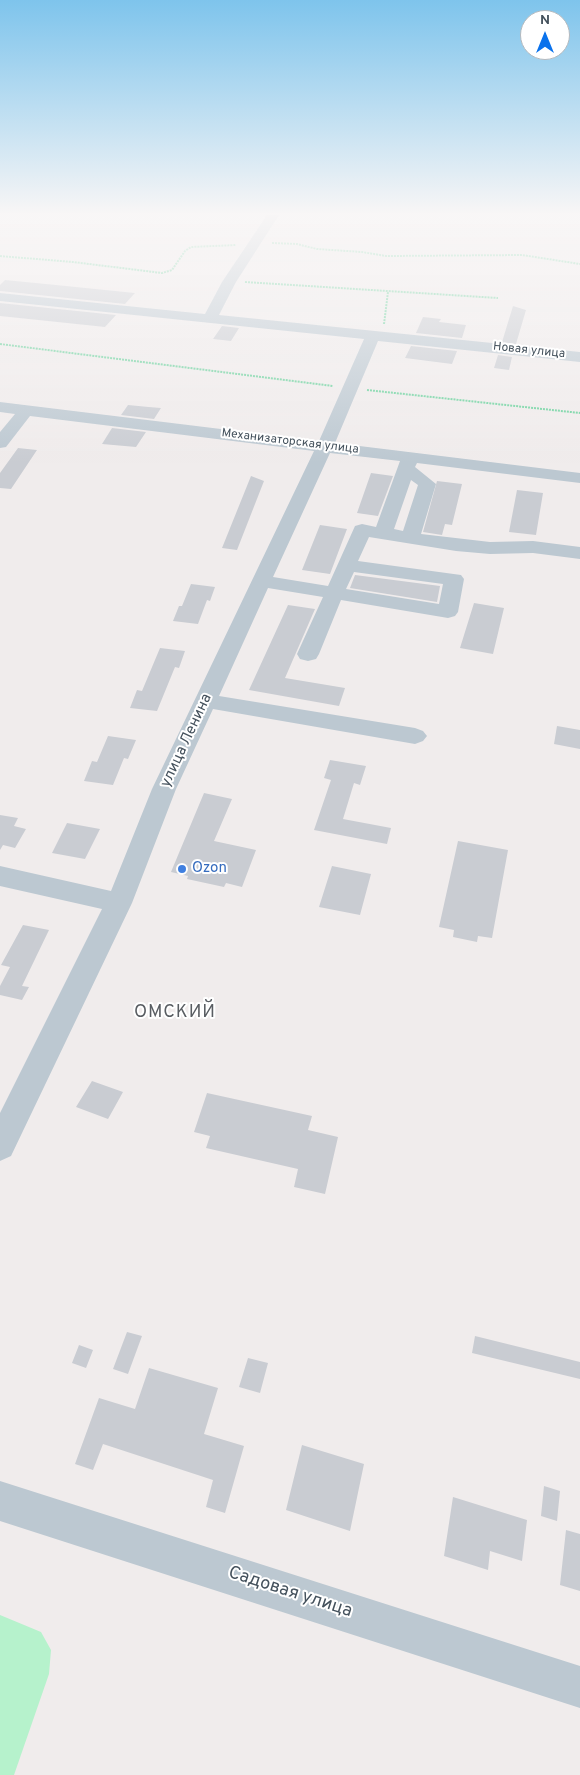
<!DOCTYPE html>
<html>
<head>
<meta charset="utf-8">
<style>
	body { margin:0 }
	#map { position:relative; width:580px; height:1775px; overflow:hidden; background:#f0ecec; font-family:Overpass,sans-serif }
	canvas { display:block }
	.north { position:absolute; left:520px; top:10px; width:50px; height:50px; box-sizing:border-box; background:#fff; border:1px solid #b4b9be; border-radius:50%; rotate:0deg; font-size:14px; font-weight:700; line-height:20px; text-align:center; color:#44515c }
	.north::after { content:''; display:block; margin:auto; width:18px; height:22px; background:#0a72ec; clip-path:polygon(50% 0,100% 100%,50% 72%,0 100%) }
</style>
</head>
<body>
<div id="map">
<canvas width="580" height="1775"></canvas>
<div class="north">N</div>
</div>
<script>
const c = document.querySelector('canvas').getContext('2d');
c.lineJoin = 'round';
function fillPath(path, color) {
  c.fillStyle = color;
  c.fill(path, 'evenodd');
}
function poly(rows) {
  const path = new Path2D();
  for (const r of rows) {
    path.moveTo(r[0], r[1]);
    for (let i = 2; i < r.length; i += 2) path.lineTo(r[i], r[i + 1]);
  }
  return path;
}
function stroke(path, color, width, dash) {
  c.strokeStyle = color;
  c.lineWidth = width;
  c.lineCap = dash ? 'butt' : 'round';
  c.setLineDash(dash || []);
  c.stroke(path);
}
function label(font, color, halo, rows, align = 'center') {
  c.font = font + ' Overpass,sans-serif';
  c.lineWidth = 4;
  c.setLineDash([]);
  c.textBaseline = 'middle';
  c.strokeStyle = halo;
  c.fillStyle = color;
  for (const [text, x, y, turn = 0] of rows) {
    c.save();
    c.translate(x, y);
    c.rotate((+turn || 0) * Math.PI / 180);
    c.textAlign = isNaN(turn) ? turn : align;
    if (halo) c.strokeText(text, 0, 0);
    c.fillText(text, 0, 0);
    c.restore();
  }
}
fillPath(poly([
	[0,1615,41,1632,51,1650,49,1674,14,1775,0,1775]
]), '#b6f2cc');
fillPath(poly([
	[5,280,56,285,135,293,125,304,0,291,0,285],
	[0,303,116,315,105,327,48,321,0,316],
	[513,306,526,310,516,344,502,342],
	[423,317,441,319,439,322,466,325,462,338,416,333],
	[222,326,239,328,231,341,213,339],
	[411,346,457,351,452,364,405,358],
	[498,355,512,357,509,370,494,368],
	[128,405,149,407,161,408,154,419,121,415],
	[112,428,146,432,136,447,102,444],
	[18,448,37,450,11,489,0,488,0,473],
	[371,473,393,476,378,516,357,513],
	[251,476,264,481,237,550,222,548],
	[437,481,462,484,452,525,445,524,442,535,423,532],
	[517,490,543,493,536,535,509,532],
	[320,525,347,529,330,574,302,570],
	[355,575,440,586,437,602,350,588],
	[191,584,215,587,210,601,207,600,198,624,173,621,179,606,182,606],
	[474,603,504,608,493,654,460,648],
	[288,605,315,609,285,678,345,688,339,706,249,690],
	[160,648,185,651,179,668,175,667,157,711,130,708,137,690,142,691],
	[557,726,580,730,580,749,554,744],
	[108,736,136,740,128,759,124,758,113,785,84,781,92,761,97,762],
	[330,760,366,766,360,785,354,783,343,819,391,828,387,844,314,830,331,780,324,778],
	[204,793,232,799,214,841,256,850,242,887,226,883,224,887,187,879,188,876,171,872],
	[0,815,18,818,14,826,26,829,15,848,3,845,0,850],
	[67,823,100,829,85,859,52,853],
	[458,841,508,850,492,938,478,936,477,942,453,937,454,930,439,927],
	[332,866,371,874,360,915,319,907],
	[23,925,49,930,22,986,29,987,22,1000,0,995,0,986,10,967,1,965],
	[92,1081,123,1092,108,1119,76,1107],
	[207,1093,312,1116,308,1130,338,1137,325,1194,294,1187,298,1169,206,1148,210,1136,194,1132],
	[127,1332,142,1336,128,1374,113,1369],
	[475,1336,580,1362,580,1379,472,1353],
	[79,1345,93,1350,86,1368,72,1363],
	[248,1358,268,1363,260,1393,239,1387],
	[149,1368,218,1388,204,1434,244,1446,225,1513,206,1507,213,1480,103,1444,93,1470,75,1464,99,1398,135,1409],
	[302,1445,364,1464,350,1531,286,1510],
	[544,1486,560,1491,557,1521,541,1516],
	[453,1497,527,1520,522,1561,490,1551,488,1570,444,1556],
	[566,1530,580,1534,580,1591,560,1585]
]), '#c9ccd2');
stroke(poly([
	[272,243,297,244,317,249,362,252,386,256,522,255,580,264],
	[0,256,73,262,162,273,172,270,185,251,191,247,236,245],
	[245,282,498,298],
	[384,324,388,292],
	[0,344,333,386],
	[367,390,580,413]
]), '#6cd29e', 2, [2, 1]);
fillPath(poly([
	[267,215,279,215,236,282,219,315,580,352,580,362,378,341,335,443,580,473,580,483,417,463,415,467,436,484,421,534,490,542,533,541,580,547,580,559,533,553,490,554,456,551,369,537,358,561,461,575,464,579,458,612,455,616,448,618,341,600,319,654,316,659,308,661,300,659,297,654,323,597,268,588,219,696,415,728,423,731,427,736,423,741,415,744,213,709,176,789,132,903,11,1156,0,1161,0,1113,102,909,0,886,0,866,111,891,152,789,314,451,30,416,6,447,0,448,0,432,15,414,0,412,0,402,319,441,364,339,0,301,0,293,205,314,222,282,267,215],
	[330,453,400,461,376,527,362,524,355,526,328,586,273,577,330,453],
	[411,480,418,485,403,531,394,529,411,480],
	[354,572,443,584,439,604,346,589,354,572],
	[0,1481,580,1666,580,1708,0,1521,0,1481]
]), '#bcc8d1');
const sky = c.createLinearGradient(0, 0, 0, 463);
sky.addColorStop(0, '#7ec4ec');
sky.addColorStop(0.46, '#f8f6f6');
sky.addColorStop(1, '#f8f6f600');
c.fillStyle = sky;
c.fillRect(0, 0, 580, 463);
for (const [x, y, r, color] of [
	[182,869,5,"#3f7fe0"]
]) {
  const dot = new Path2D();
  dot.arc(x, y, r, 0, 2 * Math.PI);
  c.fillStyle = color;
  c.fill(dot);
  stroke(dot, '#fff', 2);
}
label('12px', '#44515c', '#fff', [
	["Новая улица",529,351,6],
	["Механизаторская улица",290,442,7]
]);
label('15px', '#44515c', '#fff', [
	["улица Ленина",187,741,-65]
]);
label('15px', '#366cbe', '#fff', [
	["Ozon",192,869]
], 'left');
c.letterSpacing = '1px';
label('18px', '#595d62', '#fff', [
	["ОМСКИЙ",175,1013]
]);
c.letterSpacing = '0px';
label('18px', '#44515c', '#fff', [
	["Садовая улица",290,1593,18]
]);
</script>
</body>
</html>
